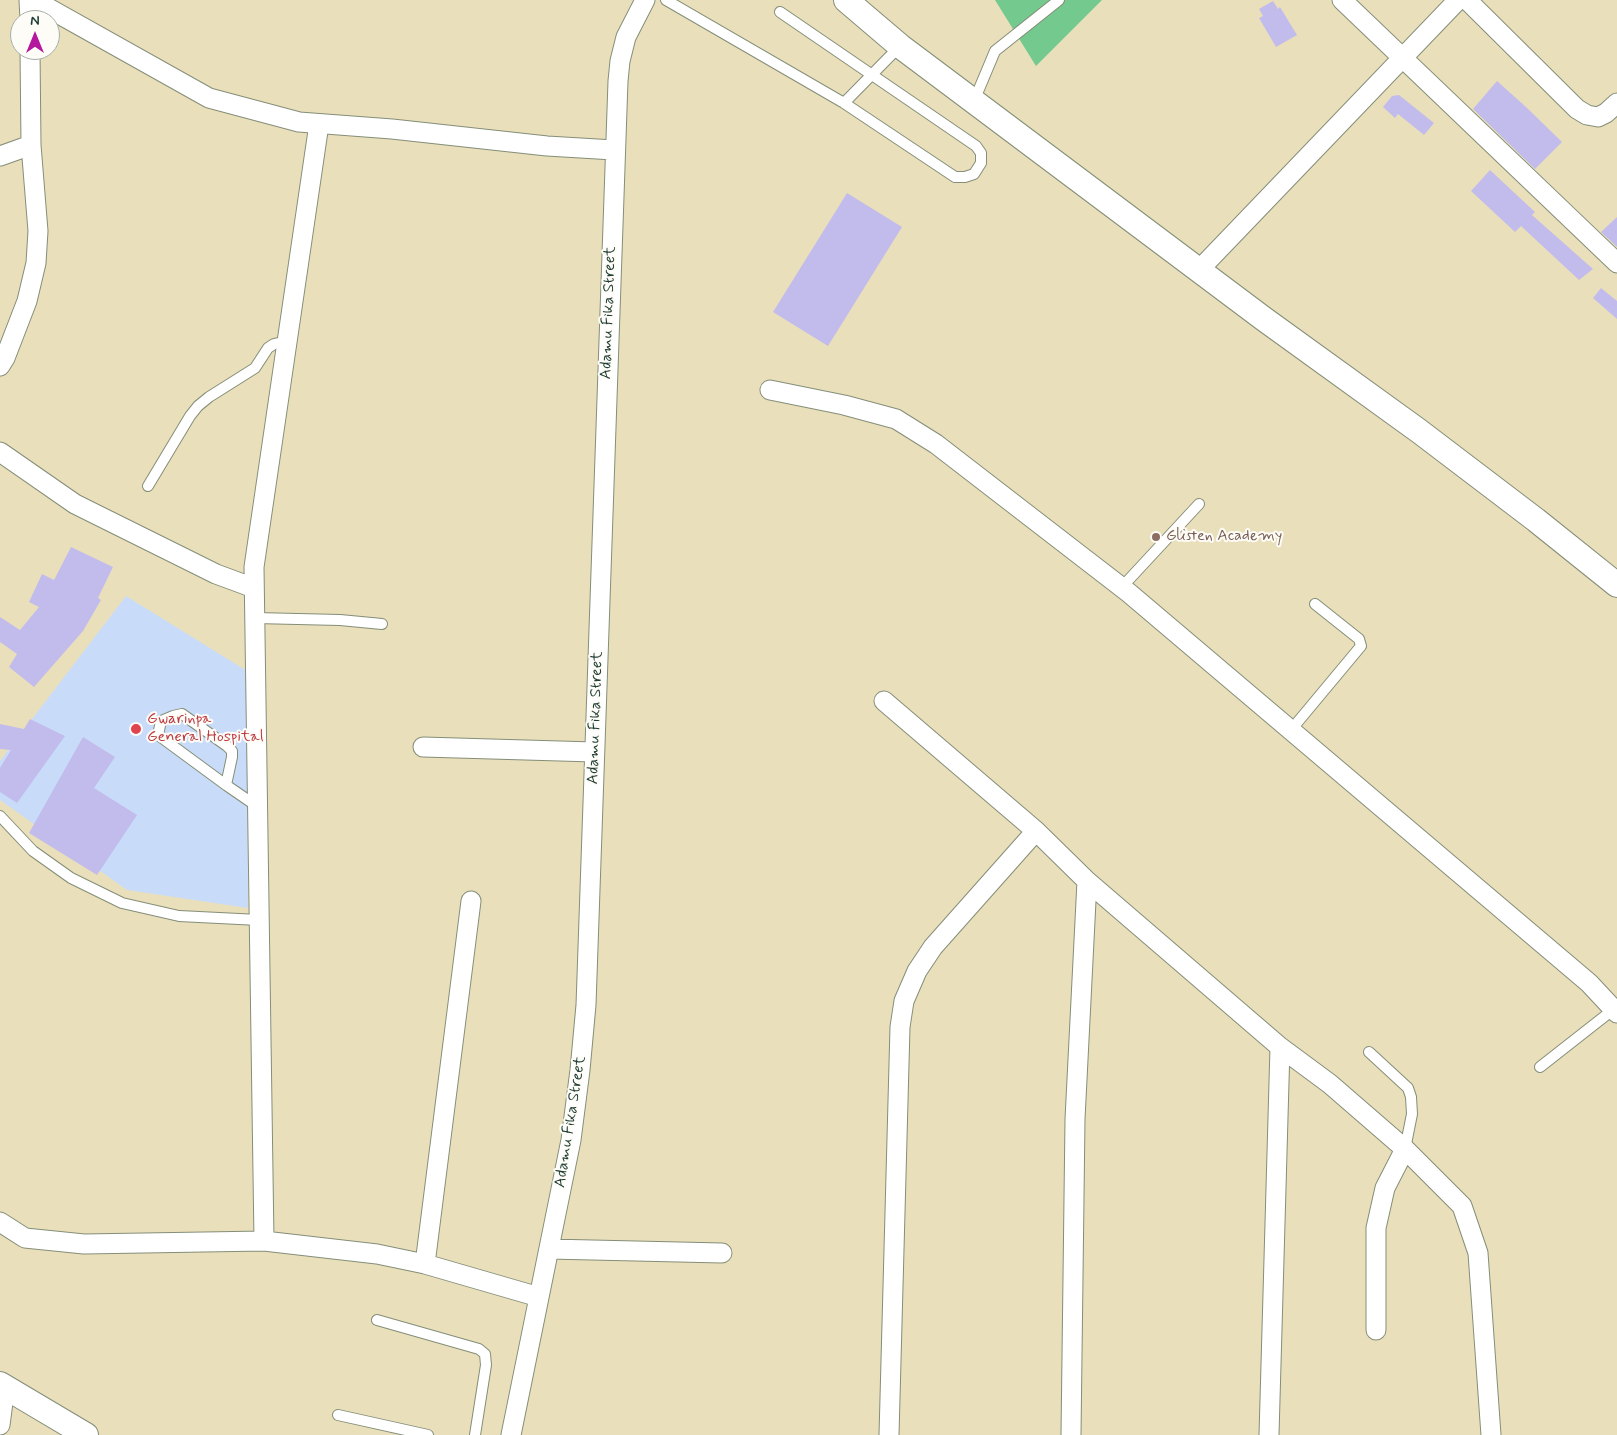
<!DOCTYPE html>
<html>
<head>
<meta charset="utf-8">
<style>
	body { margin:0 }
	#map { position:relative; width:1617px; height:1435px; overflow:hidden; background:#eadfbb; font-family:Mynerve,sans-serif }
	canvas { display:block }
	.north { position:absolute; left:10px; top:10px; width:50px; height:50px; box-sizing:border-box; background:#fdfcf7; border:1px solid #a4b0a9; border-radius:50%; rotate:0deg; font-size:14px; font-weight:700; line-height:20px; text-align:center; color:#1f3d34 }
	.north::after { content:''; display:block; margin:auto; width:18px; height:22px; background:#b5179e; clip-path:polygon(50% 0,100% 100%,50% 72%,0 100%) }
</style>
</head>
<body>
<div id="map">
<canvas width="1617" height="1435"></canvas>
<div class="north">N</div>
</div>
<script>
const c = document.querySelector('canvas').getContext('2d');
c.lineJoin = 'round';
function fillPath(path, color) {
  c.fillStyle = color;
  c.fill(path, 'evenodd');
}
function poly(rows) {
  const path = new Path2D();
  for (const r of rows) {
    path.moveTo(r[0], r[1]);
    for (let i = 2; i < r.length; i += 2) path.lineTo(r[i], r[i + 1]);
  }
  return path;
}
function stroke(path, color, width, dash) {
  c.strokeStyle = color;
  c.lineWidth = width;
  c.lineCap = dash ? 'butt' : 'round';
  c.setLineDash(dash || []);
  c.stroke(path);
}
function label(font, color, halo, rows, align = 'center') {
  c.font = font + ' Mynerve,sans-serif';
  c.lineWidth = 4;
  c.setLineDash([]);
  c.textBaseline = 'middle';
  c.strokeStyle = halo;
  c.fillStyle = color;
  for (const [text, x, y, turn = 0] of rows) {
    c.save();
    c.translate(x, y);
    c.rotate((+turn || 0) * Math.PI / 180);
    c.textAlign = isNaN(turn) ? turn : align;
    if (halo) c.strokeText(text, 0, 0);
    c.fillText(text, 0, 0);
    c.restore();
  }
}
fillPath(poly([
	[126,596,247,671,248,908,127,890,0,800,0,761]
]), '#c8dcf9');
fillPath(poly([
	[995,0,1102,0,1036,66]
]), '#73c98e');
fillPath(poly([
	[1273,1,1278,9,1280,7,1297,35,1276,47,1259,18,1263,16,1259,9],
	[1497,81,1526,107,1562,142,1535,169,1473,109],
	[1399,95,1434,123,1424,135,1398,114,1395,118,1383,107,1392,96],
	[1490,170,1535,212,1532,215,1593,269,1579,280,1521,226,1515,232,1471,191],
	[847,193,902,227,828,346,773,312],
	[1617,217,1617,247,1601,232],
	[1601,288,1617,301,1617,319,1593,298],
	[71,547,113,567,98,598,101,600,83,631,34,687,9,667,17,654,0,642,0,617,20,630,39,607,29,602,42,574,54,580],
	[30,719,65,736,17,803,0,792,0,768,11,750,0,749,0,724,24,729],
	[83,737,115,757,94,788,137,815,97,875,29,833]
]), '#c2bcec');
const service = poly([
	[666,0,844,103,900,46],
	[780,12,976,146,981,153,981,163,974,174,965,177,955,177,844,103],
	[974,101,995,51,1059,0],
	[148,486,190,416,198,406,209,397,255,368,268,348,274,344,287,341],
	[1122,587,1199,504],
	[255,618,340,620,382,624],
	[1291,730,1361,646,1359,639,1315,604],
	[226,785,232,757,232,751,227,746,182,714,173,716,161,721,158,735,226,785,258,807],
	[0,816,33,851,71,878,122,903,179,916,259,920],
	[1369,1052,1408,1088,1411,1097,1412,1114,1405,1149],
	[1540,1067,1614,1009],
	[377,1320,479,1349,485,1354,486,1365,475,1435],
	[338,1415,428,1435]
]);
const minor = poly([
	[29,0,30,20],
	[34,0,209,98,299,122,392,129,547,146,614,150],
	[1342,0,1617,263],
	[1467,0,1577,109,1587,115,1598,117,1606,113,1617,103],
	[0,156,31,145],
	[1199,270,1458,0],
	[0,366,5,358,27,301,36,263,38,231,31,145,30,50],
	[770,390,844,405,896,419,936,444,1129,593,1589,983,1617,1013],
	[0,452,75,504,216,574,254,588],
	[884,701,1036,831,1087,881,1280,1047,1330,1084,1405,1149,1462,1206,1478,1253,1491,1435],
	[423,747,594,752],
	[0,1222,25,1238,84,1244,264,1241,377,1254,425,1264,539,1297],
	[264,1241,254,567,319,124],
	[549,1249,722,1253],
	[425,1264,471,901],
	[1376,1330,1376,1228,1385,1188,1405,1149],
	[0,1425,5,1387],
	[511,1435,571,1140,580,1070,586,1005,618,81,620,61,626,37,645,0],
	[889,1435,900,1027,904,1001,917,971,933,947,1036,831],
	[1071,1435,1075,1119,1087,881],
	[1269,1435,1280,1047]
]);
const tertiary = poly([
	[846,0,900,46,1264,319,1419,431,1536,520,1617,585],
	[0,1384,86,1435]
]);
stroke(service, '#848e78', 12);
stroke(minor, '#848e78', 21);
stroke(tertiary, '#848e78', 26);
stroke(service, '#fff', 10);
stroke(minor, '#fff', 19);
stroke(tertiary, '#fff', 24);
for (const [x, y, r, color] of [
	[1156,537,5,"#8d6e63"],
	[136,729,6,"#e0444e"]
]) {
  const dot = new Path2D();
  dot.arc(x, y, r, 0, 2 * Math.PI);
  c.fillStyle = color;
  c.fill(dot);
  stroke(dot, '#fdfcf7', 2);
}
label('16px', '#1f3d34', '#fdfcf7', [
	["Adamu Fika Street",609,313,-88],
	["Adamu Fika Street",596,718,-88],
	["Adamu Fika Street",571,1122,-81]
]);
label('16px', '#785e54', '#fdfcf7', [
	["Glisten Academy",1166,537]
], 'left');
label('16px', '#be3a42', '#fdfcf7', [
	["Gwarinpa",147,720],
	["General Hospital",147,738]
], 'left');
</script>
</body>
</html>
